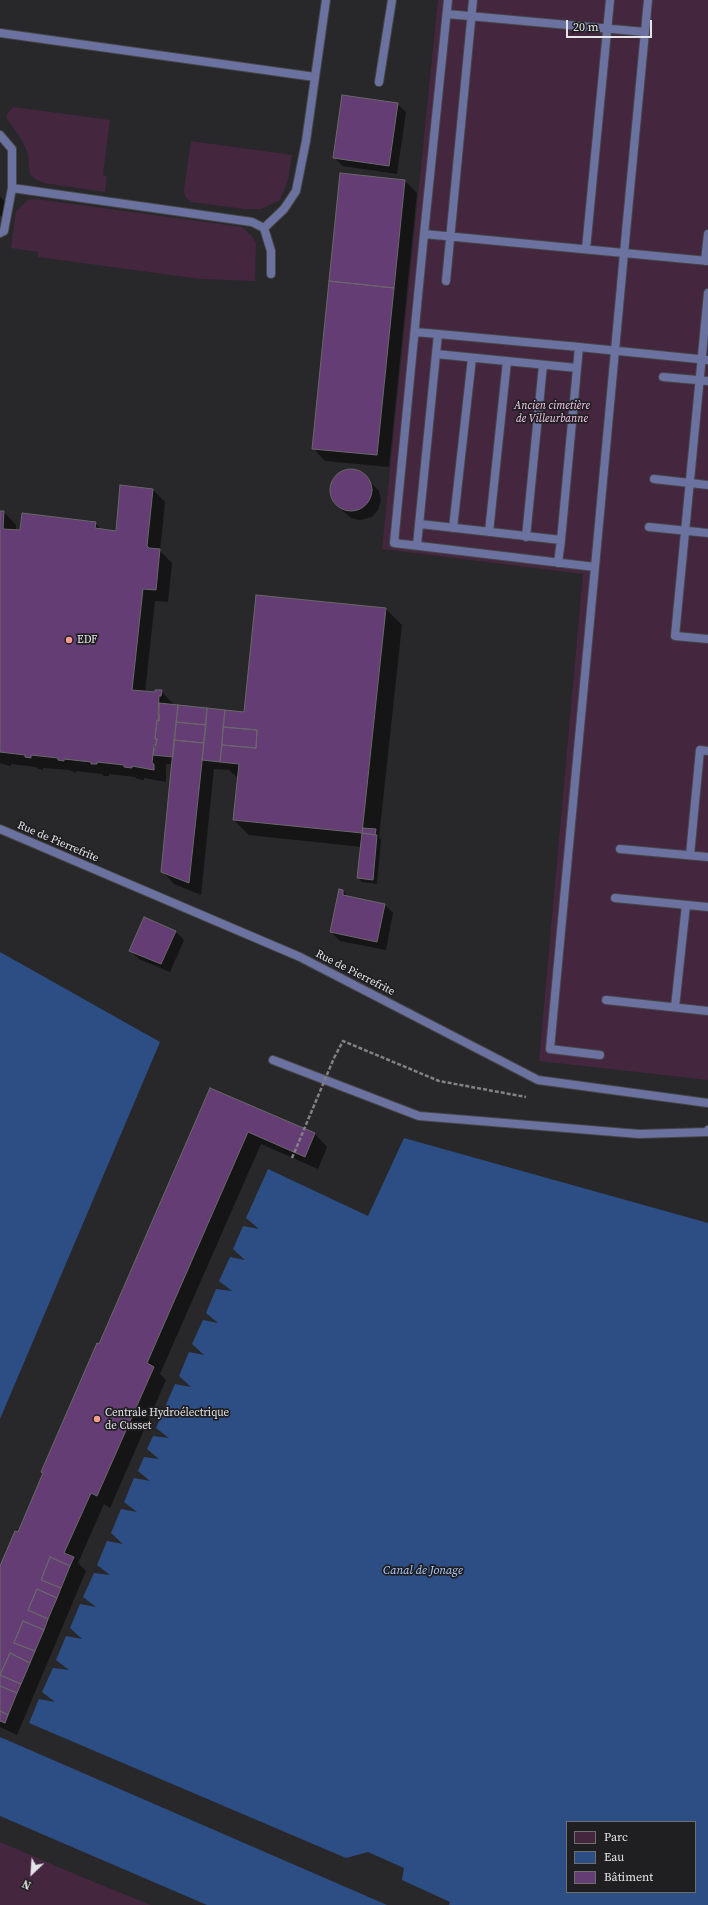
<!DOCTYPE html>
<html>
<head>
<meta charset="utf-8">
<style>
	body { margin:0 }
	#map { position:relative; width:708px; height:1905px; overflow:hidden; background:#28282a; font-family:"Source Serif 4",serif }
	canvas { display:block }
	.legend { position:absolute; left:566px; top:1821px; width:130px; height:72px; box-sizing:border-box; background:#1f1e21; border:1px solid #6e6e70; margin:0; padding:5px 7px; list-style:none; font-size:12px; color:#e5e5e7 }
	.legend li { display:flex; align-items:center; gap:8px; height:20px }
	.legend b { width:20px; border:1px solid #6e6e70 }
	.north { position:absolute; left:12px; top:1853px; width:40px; height:40px; -webkit-text-stroke:3px #1f1e21; paint-order:stroke; rotate:205deg; font-size:11px; font-weight:700; line-height:16px; text-align:center; color:#e5e5e7 }
	.north::after { content:''; display:block; margin:auto; width:14px; height:18px; background:#e5e5e7; clip-path:polygon(50% 0,100% 100%,50% 72%,0 100%) }
	.scale { position:absolute; left:566px; top:20px; width:86px; height:18px; box-sizing:border-box; border:2px solid #e5e5e7; border-top:0; padding-left:5px; font-size:12px; line-height:14px; white-space:nowrap; color:#e5e5e7; -webkit-text-stroke:3px #1f1e21; paint-order:stroke }
</style>
</head>
<body>
<div id="map">
<canvas width="708" height="1905"></canvas>
<ul class="legend">
<li><b style="height:11px;background:#44263f"></b>Parc</li>
<li><b style="height:11px;background:#2d4e84"></b>Eau</li>
<li><b style="height:11px;background:#633d73"></b>Bâtiment</li>
</ul>
<div class="north">N</div>
<div class="scale">20 m</div>
</div>
<script>
const c = document.querySelector('canvas').getContext('2d');
c.lineJoin = 'round';
function fillPath(path, color) {
  c.fillStyle = color;
  c.fill(path, 'evenodd');
}
function poly(rows) {
  const path = new Path2D();
  for (const r of rows) {
    if (r.length === 3) {
      path.moveTo(r[0] + r[2], r[1]);
      path.arc(r[0], r[1], r[2], 0, 2 * Math.PI);
      continue;
    }
    path.moveTo(r[0], r[1]);
    for (let i = 2; i < r.length; i += 2) path.lineTo(r[i], r[i + 1]);
  }
  return path;
}
function stroke(path, color, width, dash) {
  c.strokeStyle = color;
  c.lineWidth = width;
  c.lineCap = dash ? 'butt' : 'round';
  c.setLineDash(dash || []);
  c.stroke(path);
}
function label(font, color, halo, rows, align = 'center') {
  c.font = font + ' "Source Serif 4",serif';
  c.lineWidth = 3.5;
  c.setLineDash([]);
  c.textBaseline = 'middle';
  c.strokeStyle = halo;
  c.fillStyle = color;
  for (const [text, x, y, turn = 0] of rows) {
    c.save();
    c.translate(x, y);
    c.rotate((+turn || 0) * Math.PI / 180);
    c.textAlign = isNaN(turn) ? turn : align;
    if (halo) c.strokeText(text, 0, 0);
    c.fillText(text, 0, 0);
    c.restore();
  }
}
fillPath(poly([
	[438,0,708,0,708,1080,539,1061,583,574,382,549],
	[13,107,110,120,103,175,107,176,105,192,44,183,35,179,30,174,28,154,22,140,7,119,7,114],
	[191,141,292,155,288,180,280,200,261,209,244,209,191,202,185,196,184,190],
	[36,199,242,227,252,236,256,243,255,281,201,279,38,257,38,252,11,248,16,211,28,200],
	[0,1842,84,1878,151,1905,0,1905]
]), '#44263f');
fillPath(poly([
	[0,952,160,1042,0,1419],
	[404,1138,708,1223,708,1905,449,1905,450,1902,402,1880,404,1868,368,1852,346,1858,29,1723,39,1699,55,1702,42,1692,53,1668,69,1670,56,1660,66,1636,82,1639,70,1628,80,1604,96,1607,83,1597,94,1573,110,1575,97,1565,107,1541,123,1544,111,1533,121,1509,137,1512,124,1502,134,1478,150,1481,138,1471,144,1457,159,1459,147,1449,153,1436,169,1438,156,1428,162,1414,177,1418,165,1407,175,1384,191,1387,179,1376,189,1352,204,1355,192,1344,203,1320,218,1323,206,1313,216,1289,232,1291,219,1281,230,1257,245,1260,233,1249,243,1226,259,1229,246,1218,268,1169,368,1216],
	[567,1822,695,1822,695,1892,567,1892],
	[0,1737,387,1905,207,1905,0,1816]
]), '#2d4e84');
fillPath(poly([
	[397,104,406,112,397,174,343,166,334,157],
	[405,181,417,193,389,467,325,461,313,448],
	[0,196,6,203,5,217,0,216],
	[357,471,362,473,379,491,381,501,378,510,372,517,360,520,351,518,336,505,331,497,330,488,333,481,342,472],
	[153,490,165,502,160,551,172,563,168,602,155,601,145,692,161,691,174,705,245,713,257,596,386,609,402,625,379,837,381,840,377,884,362,882,358,878,362,847,249,835,234,820,238,778,229,770,214,769,201,895,174,884,162,871,173,764,166,764,166,782,144,778,144,780,137,779,135,777,109,774,109,776,104,776,102,774,76,771,76,773,69,770,43,768,43,770,39,769,36,767,11,764,11,766,6,765,0,763,0,512,4,512,16,525,16,531,95,523,102,530,117,532],
	[343,891,349,897,385,905,393,913,386,950,340,941,331,932],
	[176,932,184,940,170,972,139,959,130,951],
	[210,1089,315,1134,327,1147,318,1169,261,1144,160,1374,166,1380,110,1508,104,1504,78,1563,86,1571,17,1735,0,1727,0,1569,18,1534]
]), '#0007');
const building = poly([
	[342,95,398,103,389,166,333,158,342,95],
	[340,173,405,180,394,288,329,281,340,173],
	[329,281,394,288,377,455,312,449,329,281],
	[351,490,21],
	[120,485,153,489,147,546,149,548,160,549,156,590,143,589,132,690,155,692,155,690,162,690,161,696,159,696,158,715,159,715,159,721,157,720,155,739,157,739,156,745,154,745,152,763,154,764,154,770,132,766,132,768,124,767,124,765,97,762,97,764,91,764,91,762,64,759,64,761,58,760,58,758,31,755,31,758,25,757,25,755,0,752,0,511,4,511,3,529,20,530,22,513,96,522,95,528,116,531,120,485],
	[256,595,386,608,362,833,233,820,239,764,220,762,222,745,256,748,257,730,223,727,225,710,244,712,256,595],
	[159,703,178,705,173,757,153,755,157,739,155,739,157,720,159,721,159,703],
	[178,705,207,708,206,725,176,722,178,705],
	[207,708,225,710,220,762,202,760,207,708],
	[176,722,206,725,204,743,174,740,176,722],
	[223,727,257,730,256,748,222,745,223,727],
	[174,740,204,743,189,883,161,872,174,740],
	[363,828,376,829,375,835,362,833,363,828],
	[362,833,377,835,373,880,357,878,362,833],
	[339,889,343,890,343,895,385,904,377,942,330,932,339,889],
	[144,917,176,931,161,964,129,951,144,917],
	[210,1088,315,1133,305,1157,248,1132,147,1363,154,1367,97,1496,91,1493,64,1553,74,1557,70,1566,50,1557,41,1580,61,1588,57,1598,37,1589,28,1610,48,1619,44,1630,23,1621,14,1643,35,1651,30,1663,10,1653,0,1675,21,1684,17,1693,0,1686,0,1566,15,1531,18,1532,43,1473,41,1472,97,1343,99,1344,210,1088],
	[50,1557,70,1566,61,1588,41,1580,50,1557],
	[37,1589,57,1598,48,1619,28,1610,37,1589],
	[23,1621,44,1630,35,1651,14,1643,23,1621],
	[10,1653,30,1663,21,1684,0,1675,10,1653],
	[0,1686,17,1693,8,1715,0,1711,0,1686],
	[0,1711,8,1715,5,1723,0,1721,0,1711]
]);
fillPath(building, '#633d73');
stroke(building, '#6a686b', 1);
const service = poly([
	[648,0,624,253,708,261],
	[447,14,645,32],
	[0,33,315,77],
	[379,82,392,0],
	[0,135,12,149,12,188,4,231,0,233],
	[12,188,252,222,264,228,271,251,271,274],
	[264,228,284,209,296,191,306,141,326,0],
	[424,234,624,253,595,567,394,543,424,234],
	[424,234,448,0],
	[586,249,610,0],
	[705,261,708,234],
	[446,281,473,0],
	[708,293,675,636,708,639],
	[415,332,438,334,417,545],
	[438,334,579,347,561,540],
	[579,347,708,360],
	[436,354,577,368],
	[663,377,708,381],
	[654,479,708,485],
	[420,524,561,540,558,563],
	[649,527,708,533],
	[453,528,472,358],
	[489,532,507,361],
	[526,537,543,365],
	[595,567,550,1049,600,1055],
	[0,829,300,957,538,1080,708,1103],
	[620,849,708,857],
	[690,855,700,750,708,751],
	[615,898,708,907],
	[606,1000,708,1011],
	[675,1007,686,905],
	[273,1060,419,1116,639,1134,707,1132,708,1130]
]);
stroke(service, '#464648', 10);
stroke(poly([
	[334,1058,343,1041,439,1081,526,1097]
]), '#828284', 2.5, [4, 2]);
stroke(service, '#6b729f', 8);
stroke(poly([
	[292,1158,334,1058]
]), '#828284', 2.5, [4, 2]);
for (const [x, y, r, color] of [
	[69,640,4,"#f59d8f"],
	[97,1419,4,"#f59d8f"]
]) {
  const dot = new Path2D();
  dot.arc(x, y, r, 0, 2 * Math.PI);
  c.fillStyle = color;
  c.fill(dot);
  stroke(dot, '#1f1e21', 1.5);
}
label('italic 11px', '#fac8ef', '#1f1e21', [
	["Ancien cimetière",552,406],
	["de Villeurbanne",552,419]
]);
label('11px', '#e5e5e7', '#1f1e21', [
	["EDF",77,640],
	["Centrale Hydroélectrique",105,1413],
	["de Cusset",105,1426]
], 'left');
label('11px', '#e5e5e7', '#1f1e21', [
	["Rue de Pierrefrite",58,842,23],
	["Rue de Pierrefrite",355,973,27]
]);
label('italic 12px', '#aecdfe', '#1f1e21', [
	["Canal de Jonage",423,1571]
]);
</script>
</body>
</html>
